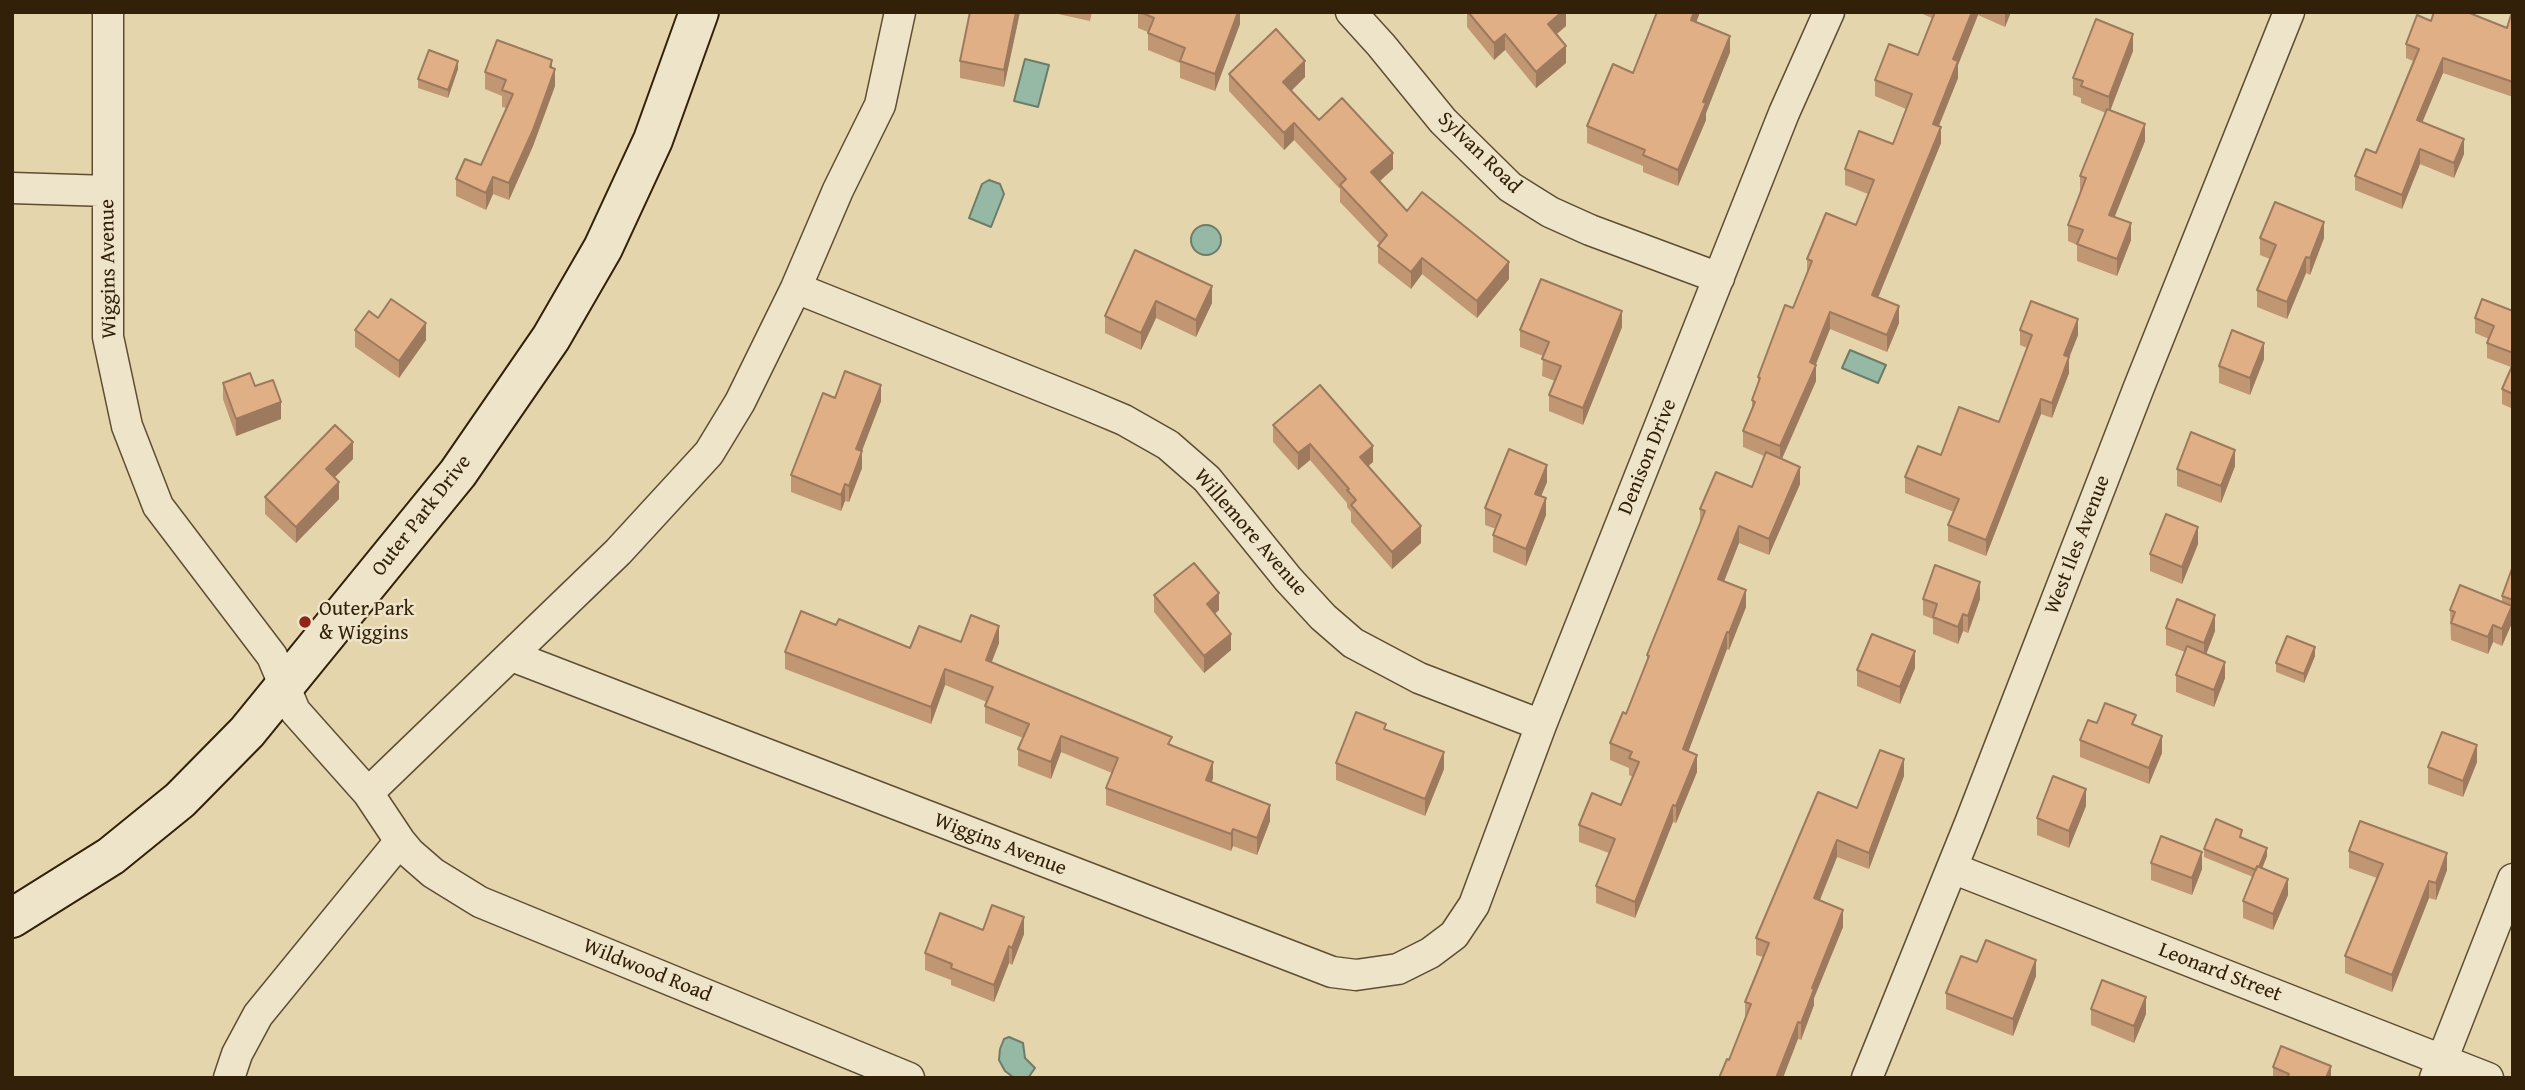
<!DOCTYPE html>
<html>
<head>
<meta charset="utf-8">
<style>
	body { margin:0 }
	#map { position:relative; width:2525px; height:1090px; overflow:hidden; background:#e4d5ac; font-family:"Gentium Book Plus",serif }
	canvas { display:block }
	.frame { position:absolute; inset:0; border:14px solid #332009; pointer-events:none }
</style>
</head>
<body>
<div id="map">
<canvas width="2525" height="1090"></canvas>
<div class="frame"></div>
</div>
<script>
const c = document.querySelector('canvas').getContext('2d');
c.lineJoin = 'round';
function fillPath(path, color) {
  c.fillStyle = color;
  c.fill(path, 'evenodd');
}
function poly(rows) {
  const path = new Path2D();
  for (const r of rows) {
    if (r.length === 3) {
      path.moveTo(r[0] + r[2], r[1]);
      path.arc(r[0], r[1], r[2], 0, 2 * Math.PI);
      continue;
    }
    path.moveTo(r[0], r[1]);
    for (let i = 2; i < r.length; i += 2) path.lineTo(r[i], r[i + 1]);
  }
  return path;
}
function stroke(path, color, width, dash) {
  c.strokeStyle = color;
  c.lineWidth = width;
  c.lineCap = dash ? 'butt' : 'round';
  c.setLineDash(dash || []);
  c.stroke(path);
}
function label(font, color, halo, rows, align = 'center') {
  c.font = font + ' "Gentium Book Plus",serif';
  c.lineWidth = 5;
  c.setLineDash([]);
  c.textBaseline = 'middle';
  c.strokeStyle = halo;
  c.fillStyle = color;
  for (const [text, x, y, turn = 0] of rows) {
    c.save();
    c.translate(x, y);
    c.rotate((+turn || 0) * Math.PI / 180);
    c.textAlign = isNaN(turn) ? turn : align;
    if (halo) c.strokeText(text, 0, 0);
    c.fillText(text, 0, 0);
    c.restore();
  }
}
const water = poly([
	[1025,59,1049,65,1038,107,1014,101,1025,59],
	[989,180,1000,184,1004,194,991,227,969,218,982,184,989,180],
	[1206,240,15],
	[1850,350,1886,365,1878,383,1842,368,1850,350],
	[1009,1037,1023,1043,1025,1058,1035,1068,1028,1078,1013,1077,1005,1071,999,1060,1000,1049,1004,1039,1009,1037]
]);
fillPath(water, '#96b9a5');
stroke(water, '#6e7c67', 2);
const street = poly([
	[108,12,108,337,127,426,158,506,272,656,295,711,368,793,400,841,410,853,433,873,480,902,909,1078],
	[1351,12,1381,45,1443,121,1510,187,1550,212,1590,230,1719,278],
	[12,188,108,191],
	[796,288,1086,404,1124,420,1168,445,1207,479,1288,579,1323,617,1353,643,1419,678,1541,725],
	[512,656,1332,972,1356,975,1398,969,1430,953,1454,935,1474,905,1541,725,1784,113,1829,12],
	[368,793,618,552,709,453,740,402,796,288,838,190,880,105,900,12],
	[1952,868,2488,1078],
	[229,1078,237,1054,258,1015,400,841],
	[1867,1078,1970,823,2139,387,2289,12],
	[2435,1078,2513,879]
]);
const secondary = poly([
	[12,918,111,856,180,800,247,732,458,473,551,338,603,248,653,140,699,12]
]);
stroke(street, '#5f4d32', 33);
stroke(secondary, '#332009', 42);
stroke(street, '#ede4c9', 30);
stroke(secondary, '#ede4c9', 38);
fillPath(poly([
	[1020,12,1004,87,960,78,960,61],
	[1049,12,1092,12,1090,21],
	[1138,12,1240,12,1240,24,1215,91,1180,78,1180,63,1148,50,1148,32,1138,28],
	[1467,12,1566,12,1566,26,1557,34,1566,63,1536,88,1505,50,1494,60,1467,27],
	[1657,12,1700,12,1696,22,1730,52,1706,113,1706,120,1678,186,1643,172,1643,166,1587,143,1587,126,1633,73],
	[1918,12,2011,12,2005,27,1978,15,1958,65,1958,78,1939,126,1941,143,1878,298,1899,323,1887,352,1830,329,1815,365,1816,381,1782,459,1800,484,1769,555,1739,543,1724,582,1746,607,1729,650,1727,649,1688,751,1697,772,1676,823,1673,822,1635,918,1596,903,1596,886,1609,853,1579,842,1579,825,1621,805,1633,777,1629,775,1629,768,1610,760,1610,743,1626,714,1647,662,1647,655,1700,523,1700,509,1752,487,1764,456,1743,447,1743,431,1752,410,1752,400,1758,385,1758,377,1793,308,1807,273,1807,259,1856,225,1868,194,1845,185,1845,169,1893,144,1906,109,1875,96,1875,80,1918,55,1932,18],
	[2513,16,2513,97,2443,73,2422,122,2464,154,2454,178,2420,164,2402,209,2355,190,2355,176,2376,153,2413,61,2406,58,2406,44,2431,21,2507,28],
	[2133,51,2110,110,2145,141,2114,217,2131,240,2117,276,2077,261,2077,245,2068,241,2068,225,2080,193,2080,176,2106,113,2081,103,2081,98,2073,95,2073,78],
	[458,69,448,98,418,88,418,79],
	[552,69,555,86,533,146,509,200,493,194,486,210,456,196,456,179,481,165,506,108,502,107,502,96,485,89,485,72],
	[1229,74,1305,77,1291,91,1319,120,1393,169,1380,181,1407,211,1509,279,1477,318,1422,274,1411,289,1378,263,1378,246,1380,244,1340,202,1340,189,1294,140,1284,150,1229,91],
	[2260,238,2324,238,2310,275,2306,273,2287,319,2257,307,2257,290,2270,259,2260,255],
	[1212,286,1212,303,1196,337,1156,318,1141,350,1105,333,1105,316],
	[2513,311,2513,409,2502,404,2502,389,2511,367,2487,358,2487,343,2489,339,2475,333,2475,318],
	[378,318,426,340,399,378,355,347,355,330],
	[1622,327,1583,425,1549,411,1549,395,1555,381,1542,376,1543,356,1520,347,1520,330],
	[2020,330,2078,335,2069,357,2069,373,2052,418,2041,414,1986,556,1948,541,1948,525,1954,512,1905,493,1905,477,1999,422,2027,348,2020,345],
	[2264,359,2250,395,2219,383,2219,366],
	[223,383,255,386,281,419,236,436,223,399],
	[835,398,881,401,862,451,862,468,849,502,845,501,841,511,791,492,791,475],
	[1273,425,1373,462,1368,466,1421,543,1392,569,1351,522,1351,512,1347,507,1347,503,1310,460,1298,470,1273,442],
	[353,459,334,478,339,499,296,543,265,514,265,497],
	[2235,466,2221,503,2177,486,2177,469],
	[1547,482,1541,496,1546,515,1526,566,1493,552,1493,535,1496,529,1485,525,1485,508],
	[2198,544,2182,584,2150,571,2150,554],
	[2513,566,2513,617,2512,616,2512,623,2502,646,2493,642,2488,654,2451,640,2450,610,2502,602,2502,596],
	[1154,595,1219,610,1215,614,1231,650,1204,673,1154,612],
	[1923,599,1980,599,1968,633,1963,631,1958,644,1933,634,1933,619,1923,615],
	[836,625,910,648,961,642,999,643,991,663,1172,745,1213,778,1212,782,1270,821,1257,855,1233,846,1231,851,1106,805,1106,788,1112,773,1061,752,1051,779,1018,766,1018,749,1023,738,985,723,985,706,987,702,945,685,931,724,785,669,785,652],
	[2166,628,2215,631,2206,654,2225,678,2214,707,2176,692,2176,675,2185,652,2166,645],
	[2315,656,2304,683,2276,672,2276,663],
	[1915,668,1900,704,1857,686,1857,670],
	[2097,723,2136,726,2162,753,2149,784,2080,757,2080,740],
	[1386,729,1444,769,1425,816,1336,780,1336,763],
	[2477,762,2463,797,2428,784,2428,767],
	[1904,776,1869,869,1837,857,1819,901,1843,927,1814,998,1814,1005,1801,1040,1798,1039,1729,1060,1745,1018,1745,1002,1763,957,1756,955,1756,938,1857,808],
	[2086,806,2069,848,2037,835,2037,818],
	[2242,838,2267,856,2262,868,2288,895,2273,930,2243,918,2243,901,2253,877,2204,857,2204,849],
	[2349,851,2447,870,2436,900,2429,898,2392,992,2345,973,2345,956,2377,878,2349,868],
	[2151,863,2202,869,2192,895,2151,880],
	[983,930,1024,934,1012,965,1009,963,994,1002,951,985,951,980,925,970,925,953],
	[1977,962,2036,976,2013,1036,1946,1009,1946,993],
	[2091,1009,2146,1014,2134,1043,2091,1025],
	[2273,1067,2331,1078,2273,1078]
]), '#c19673');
fillPath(poly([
	[1016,12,1020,12,1004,87,1004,70],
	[1238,12,1240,12,1240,24,1215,91,1215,74],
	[1562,12,1566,12,1566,26,1548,41,1548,24],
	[1694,12,1700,12,1691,37,1691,20],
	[1972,12,1978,12,1978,15,1958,65,1958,78,1933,140,1933,124,1953,59],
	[2005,12,2011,12,2005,27],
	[1505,34,1505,50,1494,60,1494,43],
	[2133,34,2133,51,2109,114,2109,97],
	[1730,36,1730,52,1706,113,1706,120,1678,186,1678,170,1703,102],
	[1566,46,1566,63,1536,88,1536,72],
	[2443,58,2443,73,2417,135,2417,120],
	[552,60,552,76,555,69,555,86,533,146,509,200,509,183],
	[458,61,458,69,448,98,448,90],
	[1305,61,1305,77,1283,99,1283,82],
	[1294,123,1294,140,1284,150,1284,133],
	[2145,124,2145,141,2109,231,2109,215],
	[1941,127,1941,143,1872,312,1872,295],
	[2464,139,2464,154,2454,178,2454,163],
	[2420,149,2420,164,2402,209,2402,195],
	[1393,153,1393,169,1371,189,1371,172],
	[493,177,493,194,486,210,486,193],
	[2324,222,2324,238,2310,275,2310,258],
	[2131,223,2131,240,2117,276,2117,259],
	[2306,257,2306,273,2287,319,2287,302],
	[1422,258,1422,274,1411,289,1411,272],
	[1509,262,1509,279,1477,318,1477,301],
	[1212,286,1212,303,1196,337,1196,320],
	[1156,301,1156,318,1141,350,1141,333],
	[1899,306,1899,323,1887,352,1887,335],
	[1622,311,1622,327,1583,425,1583,408],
	[1830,312,1830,329,1810,379,1810,362],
	[2078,319,2078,335,2064,371,2064,355],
	[426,323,426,340,399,378,399,361],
	[2264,343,2264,359,2250,395,2250,378],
	[2069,357,2069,373,2052,418,2052,403],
	[1816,365,1816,381,1780,463,1780,446],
	[881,385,881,401,856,466,856,449],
	[2041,399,2041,414,1986,556,1986,540],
	[281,402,281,419,236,436,236,419],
	[353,442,353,459,326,486,326,469],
	[1310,444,1310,460,1298,470,1298,453],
	[1373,446,1373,462,1360,473,1360,457],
	[2235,450,2235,466,2221,503,2221,486],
	[862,451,862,468,849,502,849,486],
	[1547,465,1547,482,1535,511,1535,494],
	[1800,467,1800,484,1769,555,1769,539],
	[339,482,339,499,296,543,296,527],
	[845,484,845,501,841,511,841,495],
	[1546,498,1546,515,1526,566,1526,549],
	[1421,526,1421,543,1392,569,1392,552],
	[1739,526,1739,543,1718,596,1718,579],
	[2198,527,2198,544,2182,584,2182,567],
	[1980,582,1980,599,1968,633,1968,616],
	[1746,590,1746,607,1729,650,1729,633],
	[1219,593,1219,610,1207,620,1207,604],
	[2512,606,2512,623,2502,646,2502,629],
	[1963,614,1963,631,1958,644,1958,627],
	[2215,615,2215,631,2204,660,2204,643],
	[2493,625,2493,642,2488,654,2488,637],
	[999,626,999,643,986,677,986,660],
	[1727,632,1727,649,1683,766,1683,749],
	[1231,634,1231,650,1204,673,1204,656],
	[2315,647,2315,656,2304,683,2304,674],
	[1915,651,1915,668,1900,704,1900,687],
	[2225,662,2225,678,2214,707,2214,690],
	[945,669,945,685,931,724,931,707],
	[1061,736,1061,752,1051,779,1051,762],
	[2162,736,2162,753,2149,784,2149,768],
	[2477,745,2477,762,2463,797,2463,781],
	[1444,752,1444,769,1425,816,1425,799],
	[1697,755,1697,772,1676,823,1676,806],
	[1904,759,1904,776,1869,869,1869,853],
	[1213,762,1213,778,1206,797,1206,780],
	[2086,789,2086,806,2069,848,2069,831],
	[1270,805,1270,821,1257,855,1257,838],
	[1673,805,1673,822,1635,918,1635,902],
	[1233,829,1233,846,1231,851,1231,834],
	[1837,840,1837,857,1814,915,1814,898],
	[2267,848,2267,856,2258,879,2258,871],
	[2202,852,2202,869,2192,895,2192,878],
	[2447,853,2447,870,2436,900,2436,883],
	[2288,879,2288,895,2273,930,2273,914],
	[2429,881,2429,898,2392,992,2392,975],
	[1843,910,1843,927,1814,998,1814,1005,1801,1040,1801,1023,1812,988],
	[1024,917,1024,934,1012,965,1012,948],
	[1009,946,1009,963,994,1002,994,985],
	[2036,960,2036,976,2013,1036,2013,1019],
	[2146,997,2146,1014,2134,1043,2134,1026],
	[1798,1022,1798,1039,1783,1078,1776,1078],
	[2331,1066,2331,1078,2326,1078]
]), '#9d7a5e');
const building = poly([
	[970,12,1016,12,1004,70,960,61,970,12],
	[1140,12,1238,12,1215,74,1180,61,1185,48,1148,33,1154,18,1140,12],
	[1468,12,1562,12,1548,24,1566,46,1536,72,1505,34,1494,43,1468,12],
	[1657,12,1694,12,1691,20,1730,36,1703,102,1706,103,1678,170,1643,155,1645,150,1587,126,1613,64,1633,73,1657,12],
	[1935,12,1972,12,1953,59,1958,61,1933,124,1941,127,1872,295,1899,306,1887,335,1830,312,1810,362,1816,365,1780,446,1743,431,1755,402,1752,400,1760,378,1758,377,1785,305,1793,308,1812,261,1807,259,1826,213,1856,225,1874,180,1845,169,1859,131,1893,144,1912,94,1875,80,1889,44,1918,55,1935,12],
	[2434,12,2467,12,2507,28,2511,15,2513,16,2513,82,2443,58,2417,120,2464,139,2454,163,2420,149,2402,195,2355,176,2366,149,2376,153,2419,49,2406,44,2417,15,2431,21,2434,12],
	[2096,19,2133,34,2109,97,2081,86,2083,81,2073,78,2096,19],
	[1276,29,1305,61,1283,82,1319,120,1342,98,1393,153,1371,172,1407,211,1422,192,1509,262,1477,301,1422,258,1411,272,1378,246,1387,235,1340,185,1346,179,1294,123,1284,133,1229,74,1276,29],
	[497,40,552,60,550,67,555,69,533,130,509,183,493,177,486,193,456,179,465,159,481,165,513,94,502,90,506,80,485,72,497,40],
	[429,50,458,61,448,90,418,79,429,50],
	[2107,109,2145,124,2109,215,2131,223,2117,259,2077,244,2083,230,2068,225,2086,178,2080,176,2107,109],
	[2275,202,2324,222,2310,258,2306,257,2287,302,2257,290,2276,245,2260,238,2275,202],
	[1135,250,1212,286,1196,320,1156,301,1141,333,1105,316,1135,250],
	[1541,279,1622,311,1583,408,1549,395,1561,366,1542,359,1549,342,1520,330,1541,279],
	[391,299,426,323,399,361,355,330,369,311,378,318,391,299],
	[2482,299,2513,311,2513,353,2487,343,2494,326,2475,318,2482,299],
	[2031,301,2078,319,2064,355,2069,357,2052,403,2041,399,1986,540,1948,525,1959,499,1905,477,1918,446,1941,455,1959,407,1999,422,2032,335,2020,330,2031,301],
	[2232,330,2264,343,2250,378,2219,366,2232,330],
	[2513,364,2513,394,2502,389,2513,364],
	[845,371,881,385,856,449,862,451,849,486,845,484,841,495,791,475,823,393,835,398,845,371],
	[250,373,255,386,273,380,281,402,236,419,223,383,250,373],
	[1320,385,1373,446,1360,457,1421,526,1392,552,1351,505,1356,500,1347,490,1349,489,1310,444,1298,453,1273,425,1320,385],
	[335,425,353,442,326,469,339,482,296,527,265,497,335,425],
	[2191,432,2235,450,2221,486,2177,469,2191,432],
	[1509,449,1547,465,1535,494,1546,498,1526,549,1493,535,1501,515,1485,508,1509,449],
	[1766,452,1800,467,1769,539,1739,526,1718,579,1746,590,1729,633,1727,632,1683,749,1697,755,1676,806,1673,805,1635,902,1596,886,1615,839,1579,825,1592,793,1621,805,1639,762,1629,758,1632,752,1610,743,1623,712,1626,714,1649,656,1647,655,1705,511,1700,509,1716,472,1752,487,1766,452],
	[2166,514,2198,527,2182,567,2150,554,2166,514],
	[1194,563,1219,593,1207,604,1231,634,1204,656,1154,595,1194,563],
	[1935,565,1980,582,1968,616,1963,614,1958,627,1933,617,1937,604,1923,599,1935,565],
	[2513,566,2513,600,2502,596,2513,566],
	[2460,585,2512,606,2502,629,2493,625,2488,637,2451,623,2455,612,2450,610,2460,585],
	[2177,599,2215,615,2204,643,2166,628,2177,599],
	[801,611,836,625,839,619,910,648,919,626,961,642,971,615,999,626,986,660,1172,737,1168,744,1213,762,1206,780,1270,805,1257,838,1233,829,1231,834,1106,788,1118,758,1061,736,1051,762,1018,749,1029,724,985,706,993,687,945,669,931,707,785,652,801,611],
	[1872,634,1915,651,1900,687,1857,670,1872,634],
	[2287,636,2315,647,2304,674,2276,663,2287,636],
	[2187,646,2225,662,2214,690,2176,675,2187,646],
	[2105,703,2136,715,2132,724,2162,736,2149,768,2080,740,2088,720,2097,723,2105,703],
	[1356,712,1386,724,1384,729,1444,752,1425,799,1336,763,1356,712],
	[2442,732,2477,745,2463,781,2428,767,2442,732],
	[1880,750,1904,759,1869,853,1837,840,1814,898,1843,910,1812,988,1814,989,1801,1023,1798,1022,1776,1078,1719,1078,1727,1059,1729,1060,1751,1004,1745,1002,1769,943,1756,938,1818,792,1857,808,1880,750],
	[2053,776,2086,789,2069,831,2037,818,2053,776],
	[2216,819,2242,830,2240,837,2267,848,2259,867,2257,866,2256,870,2204,849,2216,819],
	[2360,821,2447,853,2436,883,2429,881,2392,975,2345,956,2383,864,2349,851,2360,821],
	[2161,836,2202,852,2192,878,2151,863,2161,836],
	[2257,866,2288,879,2273,914,2243,901,2257,866],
	[992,905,1024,917,1012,948,1009,946,994,985,951,968,952,964,925,953,940,913,983,930,992,905],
	[1986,940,2036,960,2013,1019,1946,993,1961,956,1977,962,1986,940],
	[2102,980,2146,997,2134,1026,2091,1009,2102,980],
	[2281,1046,2331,1066,2326,1078,2287,1078,2289,1074,2273,1067,2281,1046]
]);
fillPath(building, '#e0af86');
stroke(building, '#9d7a5e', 2);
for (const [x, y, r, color] of [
	[305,622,7,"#8f2418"]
]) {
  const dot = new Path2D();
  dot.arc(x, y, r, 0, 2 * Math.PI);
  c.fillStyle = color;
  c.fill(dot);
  stroke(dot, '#ede4c9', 2.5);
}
label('21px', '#332009', '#ede4c9', [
	["Sylvan Road",1479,153,44],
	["Wiggins Avenue",109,269,-91],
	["Denison Drive",1648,457,-68],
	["Outer Park Drive",422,516,-52],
	["Willemore Avenue",1250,533,49],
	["West Iles Avenue",2078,545,-69],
	["Wiggins Avenue",1000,845,21],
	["Wildwood Road",647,971,22],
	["Leonard Street",2220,973,21]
]);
label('21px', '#332009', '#ede4c9', [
	["Outer Park",319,610],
	["& Wiggins",319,634]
], 'left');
</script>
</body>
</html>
